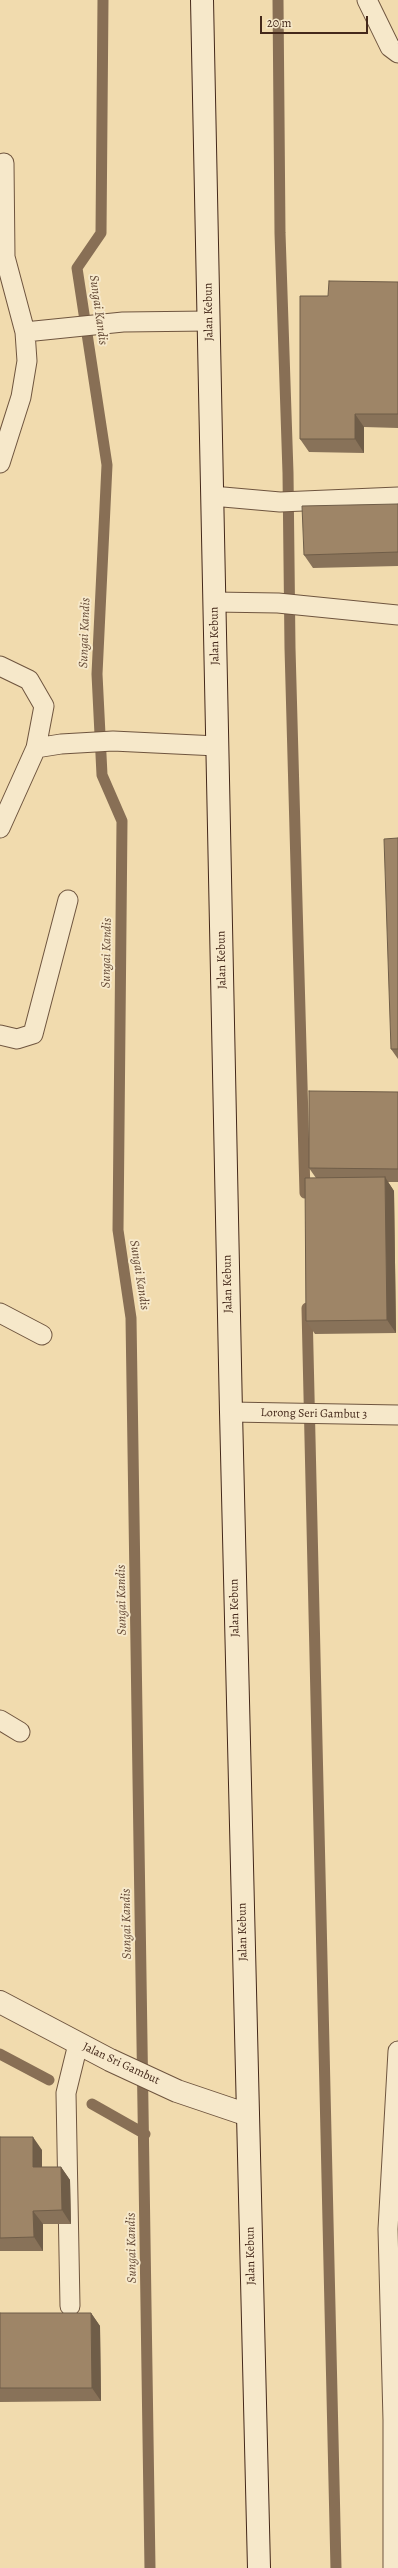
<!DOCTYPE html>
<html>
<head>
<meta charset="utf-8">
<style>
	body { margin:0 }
	#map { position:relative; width:398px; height:2568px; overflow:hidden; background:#f1dbae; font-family:Alegreya,serif }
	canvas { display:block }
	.scale { position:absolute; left:260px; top:16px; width:108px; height:18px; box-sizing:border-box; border:2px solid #44281a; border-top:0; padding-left:5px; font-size:12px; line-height:14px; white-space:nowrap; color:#44281a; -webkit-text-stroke:3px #f6e8ca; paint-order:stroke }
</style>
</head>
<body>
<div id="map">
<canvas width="398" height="2568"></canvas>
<div class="scale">20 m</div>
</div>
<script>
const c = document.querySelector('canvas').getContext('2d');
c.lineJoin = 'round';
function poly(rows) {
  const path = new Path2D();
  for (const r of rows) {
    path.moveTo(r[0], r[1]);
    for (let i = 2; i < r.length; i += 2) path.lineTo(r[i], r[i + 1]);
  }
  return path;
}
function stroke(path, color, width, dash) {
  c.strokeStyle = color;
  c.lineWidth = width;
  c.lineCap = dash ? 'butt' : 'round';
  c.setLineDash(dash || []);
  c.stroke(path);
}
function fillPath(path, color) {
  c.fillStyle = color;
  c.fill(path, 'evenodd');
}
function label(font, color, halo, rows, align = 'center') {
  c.font = font + ' Alegreya,serif';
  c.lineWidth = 4;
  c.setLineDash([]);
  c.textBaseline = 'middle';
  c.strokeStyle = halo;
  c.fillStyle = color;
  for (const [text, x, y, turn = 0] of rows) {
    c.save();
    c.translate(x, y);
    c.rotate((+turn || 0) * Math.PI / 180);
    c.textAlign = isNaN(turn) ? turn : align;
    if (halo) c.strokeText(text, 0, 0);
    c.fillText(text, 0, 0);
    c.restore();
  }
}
stroke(poly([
	[103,0,101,233,77,268,107,465,97,674,102,775,122,821,118,1230,131,1318,150,2568],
	[278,0,280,233,288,473,290,648,305,1193],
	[307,1308,336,2568],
	[0,2054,49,2080],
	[92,2104,145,2134]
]), '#886f55', 11);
const lane = poly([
	[367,0,390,47,398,53],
	[4,163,5,257,25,332,123,322,209,321],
	[0,463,21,397,27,361,25,332],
	[212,496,280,502,398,497],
	[214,602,278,603,398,615],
	[0,666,29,680,44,706,36,748],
	[0,828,36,748,61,744,113,741,217,746],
	[0,1035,17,1039,33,1034,68,900],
	[0,1313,42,1335],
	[231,1412,398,1415],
	[0,1720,20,1732],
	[70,2306,66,2093,78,2044],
	[393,2568,393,2420,388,2229,398,2051]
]);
const street = poly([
	[0,2002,110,2060,177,2091,248,2115]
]);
const secondary = poly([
	[202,0,231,1412,259,2568]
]);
stroke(lane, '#6f553f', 21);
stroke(street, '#6f553f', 24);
stroke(secondary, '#44281a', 24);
stroke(lane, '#f6e8ca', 19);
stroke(street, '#f6e8ca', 22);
stroke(secondary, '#f6e8ca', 22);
fillPath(poly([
	[398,282,398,428,364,427,364,453,309,452,300,439,328,296],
	[398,504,398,566,313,568,304,555],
	[398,838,398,1059,391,1049],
	[398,1092,398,1182,388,1182,394,1191,396,1333,315,1334,306,1321,316,1178,309,1168],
	[0,2137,42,2150,42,2167,61,2167,70,2180,71,2224,43,2224,43,2251,0,2251],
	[0,2313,91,2313,100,2326,101,2401,0,2402]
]), '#887259');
fillPath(poly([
	[355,414,364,427,364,453,355,439],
	[385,1177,394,1191,396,1333,387,1320],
	[33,2137,42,2150,42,2180,33,2167],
	[61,2167,70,2180,71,2224,62,2210],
	[33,2211,43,2224,43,2251,34,2237],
	[91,2313,100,2326,101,2401,92,2388]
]), '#6f5d48');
const building = poly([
	[329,281,398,282,398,414,355,414,355,439,300,439,300,296,328,296,329,281],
	[398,504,398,552,304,555,302,506,398,504],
	[398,838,398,1049,391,1049,384,839,398,838],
	[309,1091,398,1092,398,1169,309,1168,309,1091],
	[385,1177,387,1320,306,1321,305,1178,385,1177],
	[0,2137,33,2137,33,2167,61,2167,62,2210,33,2211,34,2237,0,2238,0,2137],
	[0,2313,91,2313,92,2388,0,2388,0,2313]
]);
fillPath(building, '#9e8567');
stroke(building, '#6f5d48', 1);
label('12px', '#44281a', '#f6e8ca', [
	["Jalan Kebun",209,312,-91],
	["Jalan Kebun",215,636,-91],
	["Jalan Kebun",222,960,-91],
	["Jalan Kebun",228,1284,-91],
	["Lorong Seri Gambut 3",314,1414,1],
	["Jalan Kebun",235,1608,-91],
	["Jalan Kebun",243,1932,-91],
	["Jalan Sri Gambut",121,2064,25],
	["Jalan Kebun",251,2256,-91]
]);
label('italic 13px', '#664b37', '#f6e8ca', [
	["Sungai Kandis",98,310,82],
	["Sungai Kandis",85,633,-88],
	["Sungai Kandis",107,953,-89],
	["Sungai Kandis",139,1275,81],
	["Sungai Kandis",122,1600,-91],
	["Sungai Kandis",127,1924,-91],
	["Sungai Kandis",132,2248,-91]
]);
</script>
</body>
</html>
